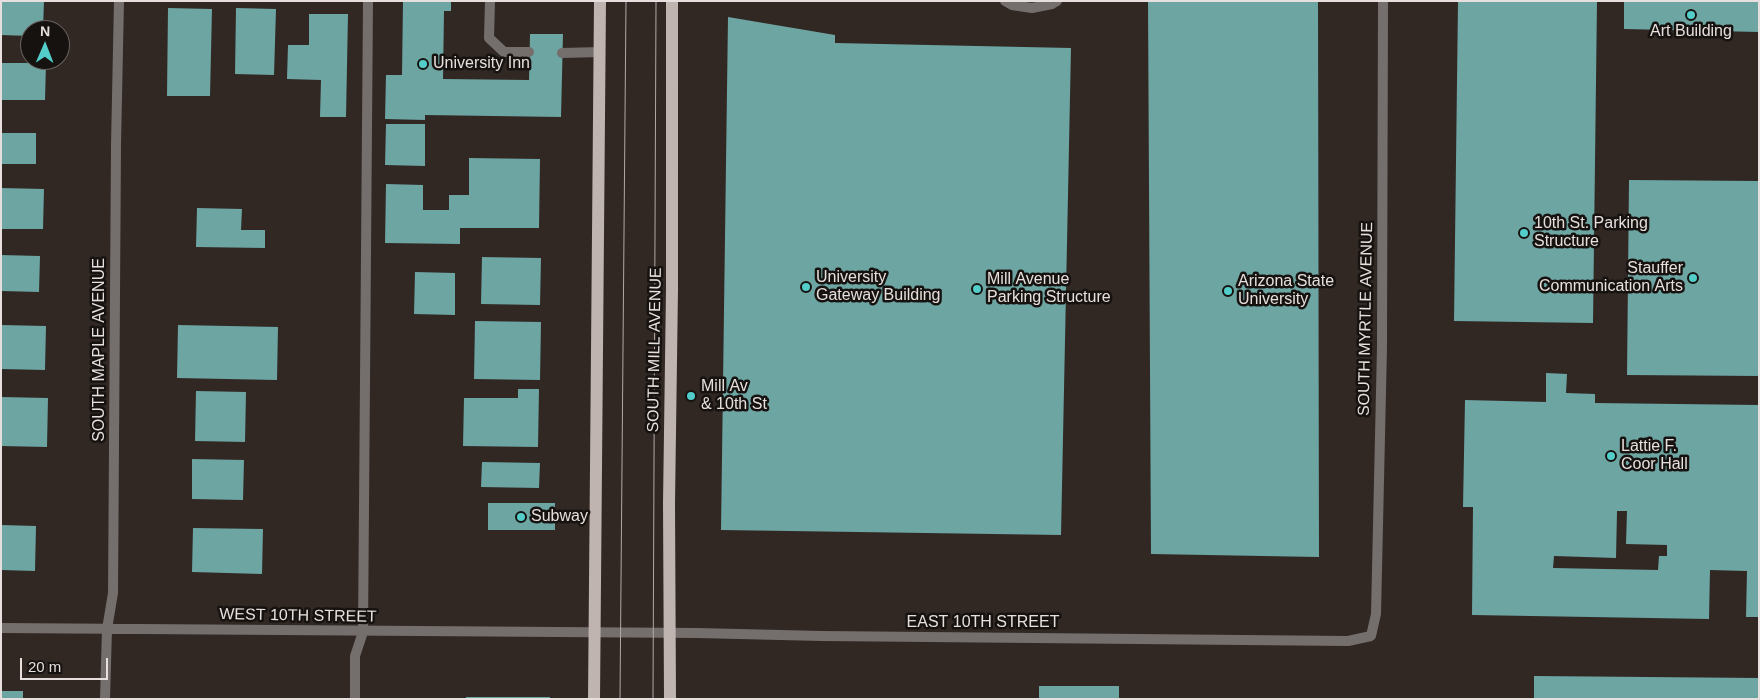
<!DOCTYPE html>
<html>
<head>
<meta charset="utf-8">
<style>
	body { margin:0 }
	#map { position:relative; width:1760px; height:700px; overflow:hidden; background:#312824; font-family:Helvetica,sans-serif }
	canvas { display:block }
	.frame { position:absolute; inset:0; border:2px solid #e6dfdd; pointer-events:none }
	.north { position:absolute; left:20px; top:20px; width:50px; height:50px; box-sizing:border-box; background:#161210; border:1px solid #696462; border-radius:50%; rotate:1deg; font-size:14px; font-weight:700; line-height:20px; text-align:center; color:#e6dfdd }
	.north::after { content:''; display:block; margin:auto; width:18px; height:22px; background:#53cdca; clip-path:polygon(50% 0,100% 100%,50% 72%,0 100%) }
	.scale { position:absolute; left:20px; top:658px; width:88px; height:22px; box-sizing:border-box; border:2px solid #e6dfdd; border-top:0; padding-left:6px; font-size:15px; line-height:18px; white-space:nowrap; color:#e6dfdd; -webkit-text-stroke:4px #161210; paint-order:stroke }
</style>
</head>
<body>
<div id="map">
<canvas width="1760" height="700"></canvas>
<div class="frame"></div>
<div class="north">N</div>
<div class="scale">20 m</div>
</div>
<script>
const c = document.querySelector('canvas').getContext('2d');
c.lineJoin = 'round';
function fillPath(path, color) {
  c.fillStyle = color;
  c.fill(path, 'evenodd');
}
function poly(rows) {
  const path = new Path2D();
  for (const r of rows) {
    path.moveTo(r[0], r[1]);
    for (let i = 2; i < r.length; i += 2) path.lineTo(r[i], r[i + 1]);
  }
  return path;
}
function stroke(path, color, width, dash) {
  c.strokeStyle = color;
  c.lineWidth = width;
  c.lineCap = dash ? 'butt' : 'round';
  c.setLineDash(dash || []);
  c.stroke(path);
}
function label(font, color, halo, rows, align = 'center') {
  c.font = font + ' Helvetica,sans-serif';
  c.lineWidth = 5;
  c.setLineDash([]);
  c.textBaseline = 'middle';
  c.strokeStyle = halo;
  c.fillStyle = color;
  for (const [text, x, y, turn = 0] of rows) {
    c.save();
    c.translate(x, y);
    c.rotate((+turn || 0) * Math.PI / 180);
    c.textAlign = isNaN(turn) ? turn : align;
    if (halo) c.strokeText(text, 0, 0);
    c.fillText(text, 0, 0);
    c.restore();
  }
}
fillPath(poly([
	[1,1,44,1,43,30,30,30,30,36,1,35],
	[403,1,451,1,451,11,444,11,443,79,529,80,530,34,563,34,561,117,425,115,425,120,385,119,386,75,402,75],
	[1148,1,1318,1,1319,557,1151,554],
	[1458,1,1597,1,1593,323,1454,321],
	[1624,1,1759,1,1759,32,1624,29],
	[168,8,212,9,210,96,167,96],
	[236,8,276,9,274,75,235,74],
	[309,14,348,14,346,117,320,117,321,80,287,79,288,45,309,45],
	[728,17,835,35,835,43,1071,48,1061,535,721,530],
	[1,63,46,63,45,100,1,100],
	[386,124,425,124,425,166,385,165],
	[1,133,36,133,36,164,1,164],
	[469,158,540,159,539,228,460,228,460,244,385,243,386,184,423,185,423,210,449,210,449,195,469,195],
	[1629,180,1759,181,1759,376,1627,375],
	[1,188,44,189,43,229,1,229],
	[197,208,242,209,241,230,265,230,265,248,196,247],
	[1,255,40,256,39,292,1,291],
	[482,257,541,258,540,305,481,304],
	[415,272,455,273,455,315,414,314],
	[475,321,541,322,540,380,474,379],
	[1,325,46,326,45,370,1,369],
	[178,325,278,327,277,380,177,378],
	[1546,373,1567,374,1566,393,1595,394,1595,403,1759,405,1759,617,1746,617,1747,571,1710,570,1709,619,1472,615,1473,507,1463,507,1465,400,1546,402],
	[1617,511,1627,511,1626,544,1667,545,1667,556,1659,556,1658,570,1553,568,1554,556,1616,558],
	[518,389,539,389,538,447,463,446,464,398,518,398],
	[196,391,246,392,245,442,195,441],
	[1,397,48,398,47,447,1,446],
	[192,459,244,460,243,500,192,499],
	[482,462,540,463,539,488,481,487],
	[488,503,555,503,555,530,488,530],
	[1,525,36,526,35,571,1,570],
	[193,528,263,529,262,574,192,572],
	[1534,676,1759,678,1759,699,1534,699],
	[1039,686,1119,686,1119,699,1039,699],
	[1,691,23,691,23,699,1,699],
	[466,697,550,697,550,699,466,699]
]), '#6da5a3');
stroke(poly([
	[490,1,489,38,504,52,529,52],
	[562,53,600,52],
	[355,699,355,656,363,632,368,1]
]), '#746f6d', 10);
stroke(poly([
	[1005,1,1012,5,1032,8,1052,4,1057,1],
	[1,628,697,633,822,636,1348,641,1371,636,1376,614,1382,347,1383,1],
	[105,699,107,629,113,593,116,145,119,1]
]), '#746f6d', 10);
stroke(poly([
	[594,699,600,1],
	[670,699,669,503,672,289,672,1]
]), '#bfb4b0', 12);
stroke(poly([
	[620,699,626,1],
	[653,699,656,1]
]), '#b0a9a6', 1);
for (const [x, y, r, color] of [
	[1691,15,5,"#53cdca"],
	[423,64,5,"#53cdca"],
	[1524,233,5,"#53cdca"],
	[1693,278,5,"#53cdca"],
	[806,287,5,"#53cdca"],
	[977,289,5,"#53cdca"],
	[1228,291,5,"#53cdca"],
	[691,396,5,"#53cdca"],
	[1611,456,5,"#53cdca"],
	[521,517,5,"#53cdca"]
]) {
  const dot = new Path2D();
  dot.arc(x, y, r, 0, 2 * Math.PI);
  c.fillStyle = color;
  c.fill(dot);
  stroke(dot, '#161210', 2);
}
label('16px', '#e6dfdd', '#161210', [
	["Art Building",1691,32,"center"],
	["University Inn",433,64],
	["10th St. Parking",1534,224],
	["Structure",1534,242],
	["Stauffer",1683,269,"right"],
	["Communication Arts",1683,287,"right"],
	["University",816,278],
	["Gateway Building",816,296],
	["Mill Avenue",987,280],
	["Parking Structure",987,298],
	["Arizona State",1238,282],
	["University",1238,300],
	["Mill Av",701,387],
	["& 10th St",701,405],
	["Lattie F.",1621,447],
	["Coor Hall",1621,465],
	["Subway",531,517]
], 'left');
label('16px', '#e6dfdd', '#161210', [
	["SOUTH MYRTLE AVENUE",1366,319,-89],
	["SOUTH MAPLE AVENUE",100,350,-90],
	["SOUTH MILL AVENUE",655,350,-89],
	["WEST 10TH STREET",298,616,1],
	["EAST 10TH STREET",983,623]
]);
</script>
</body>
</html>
